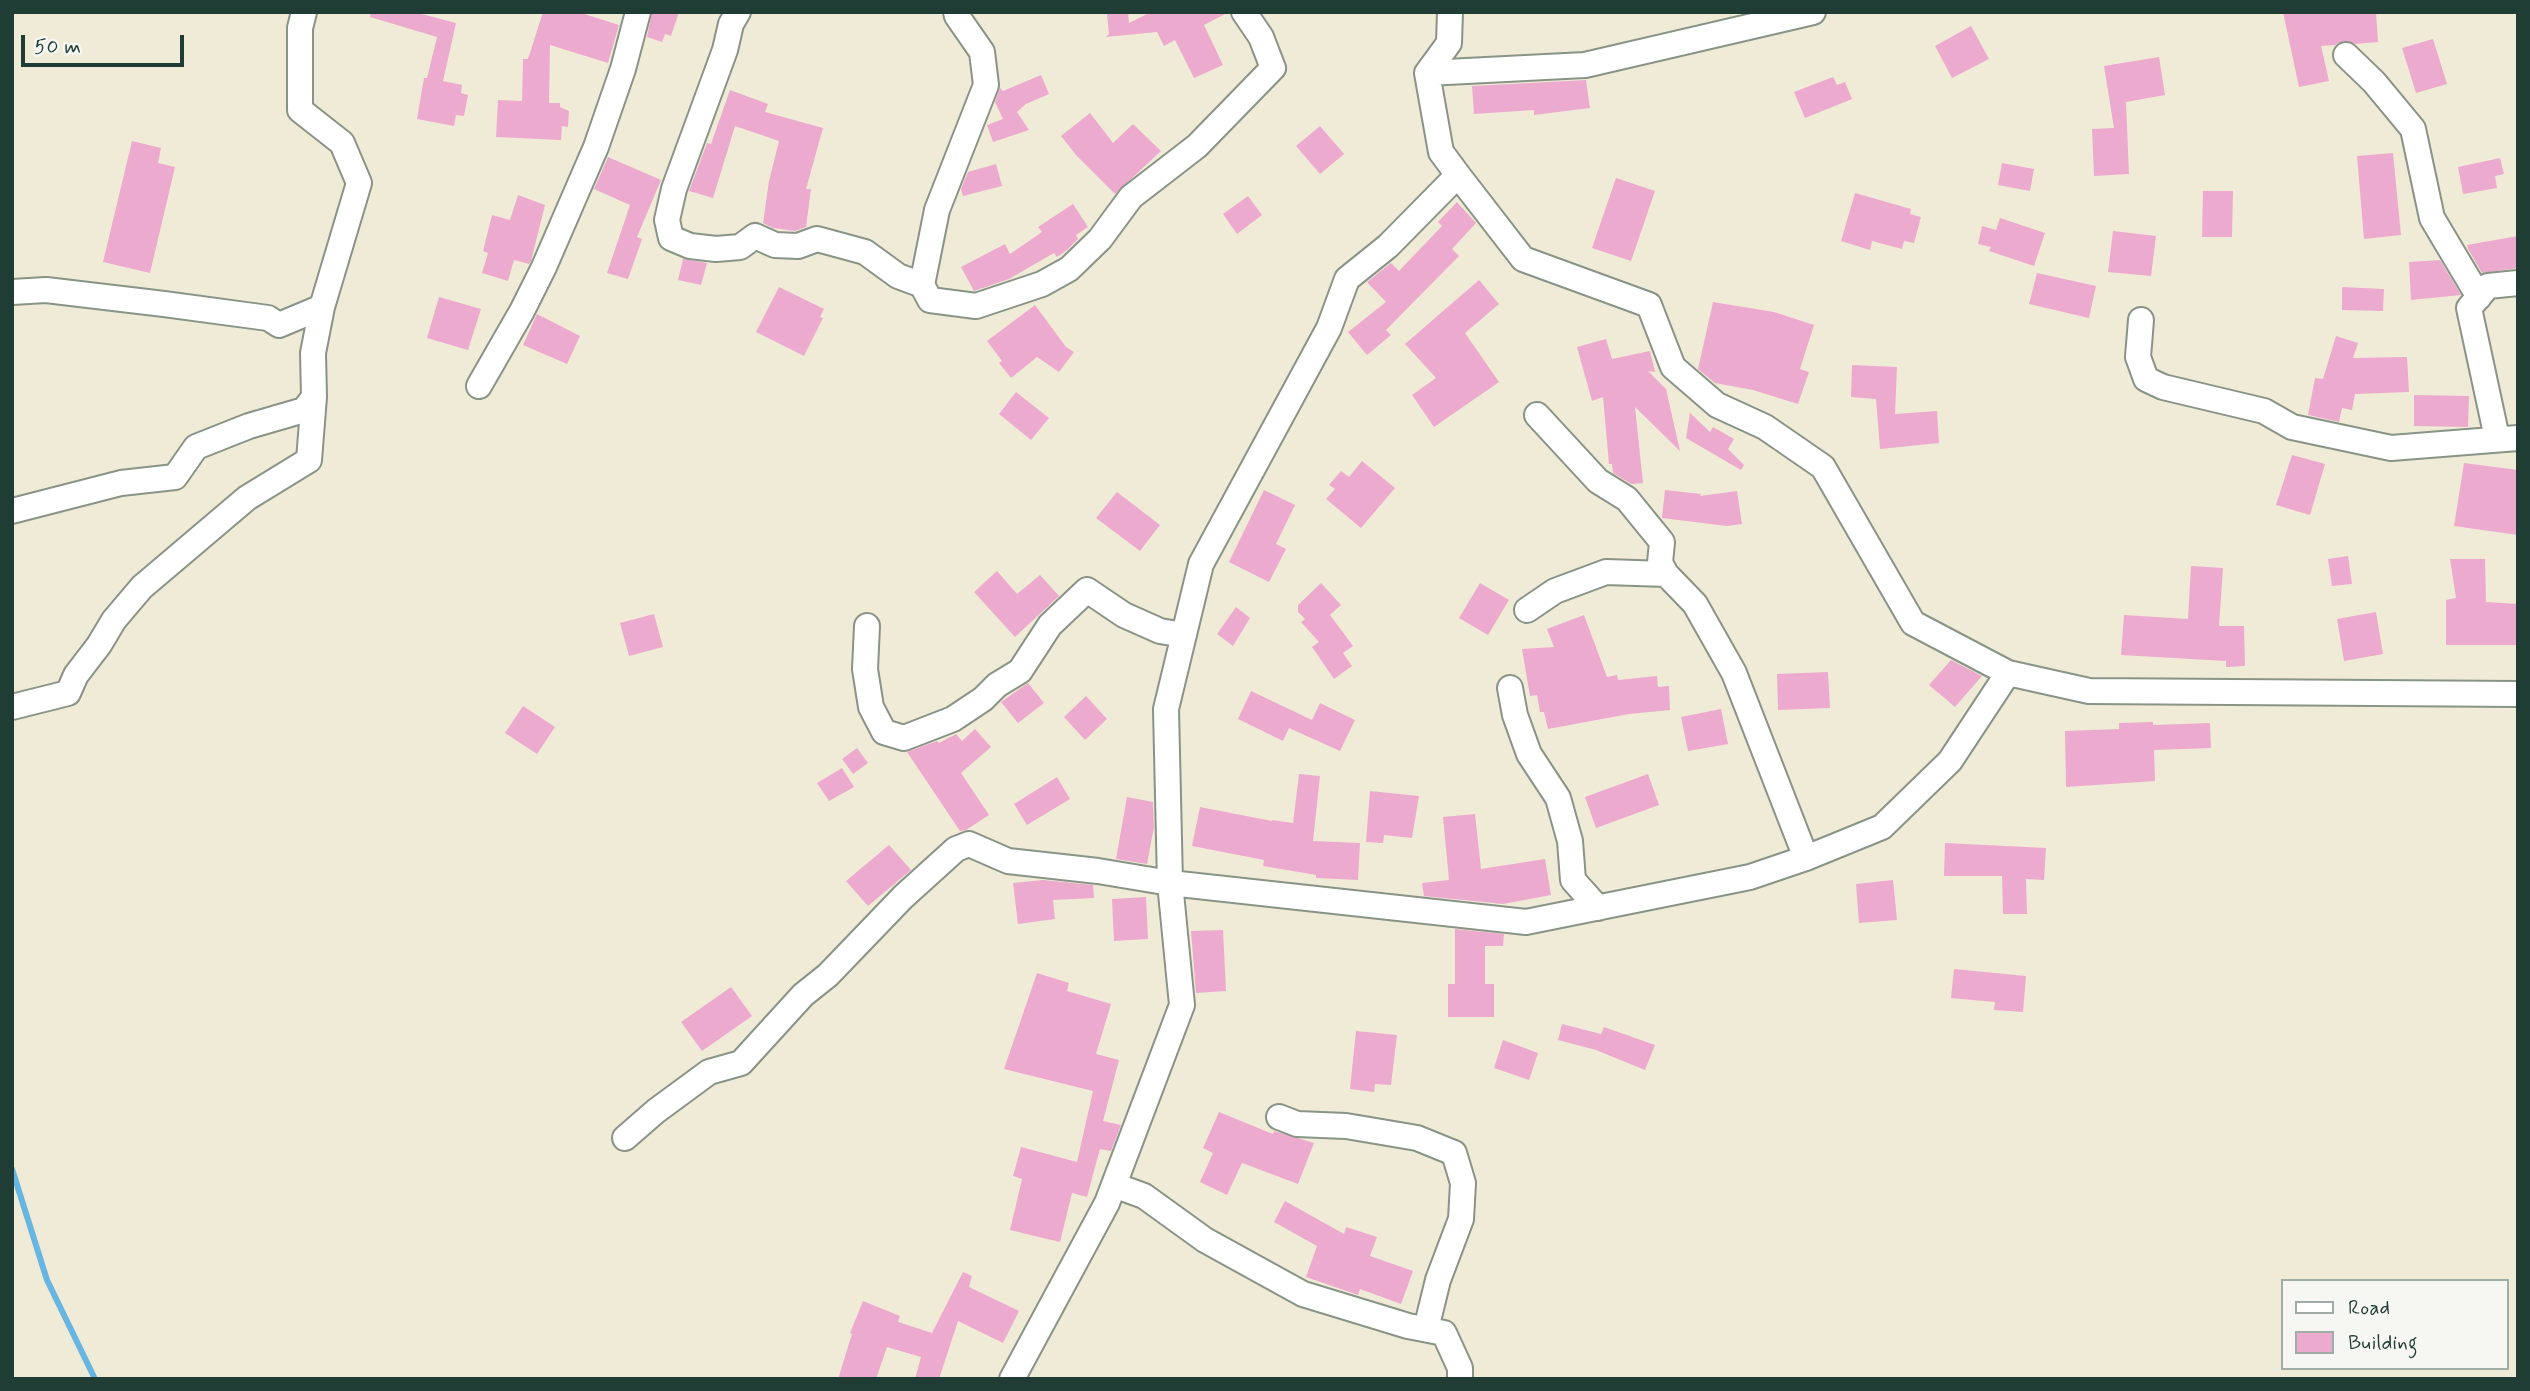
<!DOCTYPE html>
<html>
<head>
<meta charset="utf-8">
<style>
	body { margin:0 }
	#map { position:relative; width:2530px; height:1391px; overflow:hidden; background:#f0ebd7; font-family:Mynerve,sans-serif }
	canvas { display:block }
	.frame { position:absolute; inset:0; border:14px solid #1f3d34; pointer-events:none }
	.legend { position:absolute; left:2281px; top:1279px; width:228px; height:91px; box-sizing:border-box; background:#f6f6f2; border:2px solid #a0aca6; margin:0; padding:9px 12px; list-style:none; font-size:21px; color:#1f3d34 }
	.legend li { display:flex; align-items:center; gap:14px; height:35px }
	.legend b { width:35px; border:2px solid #a0aca6 }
	.scale { position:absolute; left:21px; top:35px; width:163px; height:32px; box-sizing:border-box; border:4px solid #1f3d34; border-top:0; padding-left:9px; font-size:21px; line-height:24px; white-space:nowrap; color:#1f3d34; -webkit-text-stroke:5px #f6f6f2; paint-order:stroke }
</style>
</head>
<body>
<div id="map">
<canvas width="2530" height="1391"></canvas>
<div class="frame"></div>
<ul class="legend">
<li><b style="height:9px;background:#fff"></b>Road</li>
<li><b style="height:19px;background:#edaacf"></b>Building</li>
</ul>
<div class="scale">50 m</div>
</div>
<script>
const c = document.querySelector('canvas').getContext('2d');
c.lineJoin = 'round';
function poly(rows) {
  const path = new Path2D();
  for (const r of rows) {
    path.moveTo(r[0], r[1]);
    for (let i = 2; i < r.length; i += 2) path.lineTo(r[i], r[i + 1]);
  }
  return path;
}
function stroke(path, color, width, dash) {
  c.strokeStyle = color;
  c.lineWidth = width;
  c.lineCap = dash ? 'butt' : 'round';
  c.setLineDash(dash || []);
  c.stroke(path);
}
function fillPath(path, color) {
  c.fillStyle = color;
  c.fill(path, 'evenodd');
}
stroke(poly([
	[12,1169,47,1280,95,1379]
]), '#67b6e1', 6);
fillPath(poly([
	[371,12,414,12,456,23,443,81,462,85,461,93,468,95,464,116,456,115,454,126,417,119,424,78,427,78,437,37,370,17],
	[543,12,578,12,619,25,608,63,550,45,549,103,560,103,560,107,569,111,568,127,562,126,561,140,496,137,498,100,522,101,523,59,528,59],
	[652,12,679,12,671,36,665,34,662,42,647,37],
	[1128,12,1129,23,1151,12,1229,12,1204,25,1223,65,1194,78,1175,40,1164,46,1157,32,1106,37,1109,34,1107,14],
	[2283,12,2376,12,2378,42,2355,44,2343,41,2335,45,2321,46,2329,81,2299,87],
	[1971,26,1989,59,1952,78,1935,46],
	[2433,39,2447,84,2416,93,2402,48],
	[2159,57,2165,95,2126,102,2129,174,2094,176,2092,129,2114,128,2104,66],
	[1041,75,1049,94,1026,104,1017,112,1029,130,993,142,987,125,1003,119,995,102,1000,88,1003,91],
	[1833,77,1837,85,1845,82,1852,99,1805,118,1794,92],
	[1586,80,1590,108,1534,115,1534,110,1474,114,1472,86],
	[730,90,768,104,765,112,823,128,806,189,811,189,806,227,795,231,773,228,763,223,769,181,779,141,735,126,713,198,689,191,707,143,711,144],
	[1090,113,1113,143,1133,124,1161,151,1115,194,1077,156,1061,136],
	[1320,126,1344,154,1320,174,1296,146],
	[132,141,161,148,158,163,175,167,150,273,103,262],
	[2393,153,2401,235,2364,239,2357,156],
	[608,157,661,180,637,237,642,239,628,279,607,273,630,205,594,189],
	[2500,158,2504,174,2495,176,2497,188,2463,194,2458,167],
	[2002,163,2034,169,2030,191,1998,185],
	[996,164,1002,186,963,196,961,189,968,172],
	[1616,178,1655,191,1631,261,1592,248],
	[2203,191,2233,191,2232,237,2202,237],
	[1855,193,1911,209,1910,214,1921,217,1914,243,1904,241,1902,249,1872,241,1870,250,1841,241],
	[518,195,545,205,531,261,529,264,514,260,508,281,482,273,488,253,483,251,492,215,510,220],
	[1248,196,1262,215,1237,234,1223,214],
	[1457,202,1476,223,1452,249,1459,256,1386,330,1391,335,1367,355,1348,332,1386,302,1367,282,1391,263,1399,271,1442,226,1438,222],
	[1073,204,1088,227,1076,235,1078,239,1067,250,1057,257,1054,253,1009,279,974,291,961,267,1005,244,1010,254,1042,232,1038,227],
	[2000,218,2045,233,2034,266,1989,251,1991,247,1978,244,1982,226,1996,230],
	[2113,231,2156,236,2151,276,2108,272],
	[2518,236,2518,268,2482,273,2468,249,2467,245],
	[683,259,707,263,701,285,678,280],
	[2440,260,2461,295,2411,300,2409,262],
	[2037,273,2096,286,2089,318,2029,304],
	[1479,280,1499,304,1465,333,1499,382,1434,427,1412,395,1436,378,1405,344],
	[779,287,824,309,820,317,823,318,804,356,756,332],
	[2342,287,2384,289,2383,311,2342,310],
	[439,297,481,309,468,350,427,338],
	[1713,302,1774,312,1814,325,1800,369,1809,372,1798,404,1753,390,1715,383,1698,369],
	[1035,305,1066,347,1074,352,1059,372,1037,357,1011,378,999,363,1002,361,987,341],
	[537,314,580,336,567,364,523,345],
	[2336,336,2358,343,2353,358,2407,357,2409,392,2355,394,2352,410,2342,408,2339,422,2308,415,2315,378,2323,379],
	[1606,339,1612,359,1650,351,1655,372,1648,371,1666,389,1680,451,1635,407,1643,483,1631,484,1613,473,1612,464,1609,464,1603,397,1592,401,1577,347],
	[1852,365,1897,367,1895,414,1937,411,1939,443,1880,449,1876,399,1851,397],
	[1016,392,1049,418,1031,440,999,414],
	[2414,395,2469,396,2468,427,2414,426],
	[1690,413,1710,432,1713,427,1734,439,1728,449,1744,465,1741,470,1686,438],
	[2292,455,2325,464,2310,515,2276,505],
	[1362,461,1395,488,1361,528,1326,499,1335,489,1329,485,1341,471,1349,477],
	[2464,463,2518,470,2518,535,2454,526],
	[1264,490,1295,505,1276,544,1286,549,1269,582,1229,562],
	[1665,490,1701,494,1700,496,1737,491,1742,524,1727,526,1662,518],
	[1117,492,1160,525,1140,551,1096,518],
	[2348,556,2352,584,2332,586,2328,559],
	[2450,559,2485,559,2486,602,2518,604,2518,645,2446,645,2446,600,2456,598],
	[2191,566,2223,568,2219,626,2244,626,2245,666,2226,667,2226,661,2121,655,2124,615,2188,619],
	[997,571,1017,594,1040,575,1059,596,1015,637,974,592],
	[1321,583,1341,605,1330,615,1353,646,1343,653,1352,666,1334,679,1312,647,1319,642,1301,622,1305,619,1298,612,1298,605],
	[1480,583,1509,600,1488,635,1459,618],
	[1236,607,1250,618,1233,646,1217,634],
	[2376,612,2383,654,2344,661,2337,619],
	[654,614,663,647,629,656,620,623],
	[1584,615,1607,677,1617,675,1618,680,1657,676,1658,687,1669,686,1670,710,1629,714,1548,729,1544,712,1540,712,1537,695,1530,696,1522,649,1554,647,1547,629],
	[1951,660,1982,676,1955,707,1929,685],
	[1828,672,1830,708,1778,710,1777,674],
	[1028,683,1044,703,1018,723,1001,702],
	[1251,691,1312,720,1320,703,1355,720,1340,751,1289,728,1283,741,1238,719],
	[1086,696,1107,719,1085,740,1064,717],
	[523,706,555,727,537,754,505,733],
	[1721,709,1728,744,1688,751,1681,717],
	[2153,722,2153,725,2210,723,2211,748,2154,750,2155,781,2066,787,2065,731,2119,729,2119,723],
	[975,729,991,747,961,773,989,815,966,830,960,831,907,752,937,741,939,743,956,734,962,741],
	[857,748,868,763,853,774,842,759],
	[842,768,854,787,829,801,817,783],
	[1299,774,1320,776,1313,841,1360,843,1358,880,1316,878,1316,875,1263,866,1264,860,1192,846,1200,807,1272,821,1272,820,1293,823],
	[1648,774,1659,805,1596,828,1585,797],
	[1057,777,1070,799,1027,825,1014,804],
	[1370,791,1419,796,1412,838,1384,835,1383,843,1366,842],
	[1127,797,1153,802,1154,827,1147,864,1116,859],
	[1475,814,1481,869,1545,859,1551,895,1503,904,1424,896,1422,883,1449,880,1443,817],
	[1945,843,2046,848,2044,880,2026,879,2027,914,2003,914,2002,876,1944,876],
	[889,845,911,870,868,906,846,881],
	[1043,880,1093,885,1094,898,1053,900,1055,919,1018,924,1013,883],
	[1893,880,1897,920,1859,923,1856,884],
	[1146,897,1148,939,1114,941,1112,899],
	[1455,929,1504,934,1503,946,1485,946,1485,984,1494,984,1494,1017,1448,1017,1448,984,1455,984],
	[1223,930,1226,991,1196,993,1191,931],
	[1954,969,2026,976,2023,1012,1994,1010,1995,1002,1951,998],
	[1037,973,1069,983,1067,991,1111,1004,1096,1054,1119,1060,1103,1121,1121,1125,1111,1151,1100,1149,1087,1197,1072,1193,1060,1242,1010,1230,1022,1179,1013,1176,1021,1147,1077,1162,1093,1091,1004,1069],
	[731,987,752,1016,702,1051,681,1022],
	[1562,1024,1601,1034,1604,1027,1655,1045,1645,1070,1596,1050,1558,1040],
	[1356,1031,1397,1035,1391,1085,1375,1084,1374,1092,1350,1089],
	[1503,1040,1538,1053,1529,1080,1494,1068],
	[1219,1112,1273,1134,1274,1131,1314,1143,1298,1184,1242,1163,1227,1195,1200,1182,1213,1153,1203,1148],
	[1285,1201,1344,1234,1346,1227,1377,1237,1370,1256,1413,1271,1401,1304,1360,1289,1358,1295,1306,1277,1317,1246,1274,1222],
	[963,1272,972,1276,969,1287,1019,1311,1003,1343,958,1321,939,1379,915,1379,921,1357,887,1347,876,1379,838,1379,852,1334,850,1333,863,1301,900,1316,898,1322,932,1333]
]), '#edaacf');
const minor = poly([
	[738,12,731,24,725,50,674,189,667,220,671,238,690,246,716,249,740,247,755,236,775,245,798,246,817,239,865,252,898,276,922,285],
	[956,12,957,16,982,52,986,85,937,210,922,285,930,300,976,306,1042,284,1069,269,1100,239,1131,197,1197,146,1273,68,1261,37,1244,12],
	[1450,12,1449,43,1427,73,1441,152,1458,175,1523,259,1649,305,1673,367,1717,405,1765,427,1823,467,1913,623,2008,673,2089,691,2518,694],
	[2346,55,2374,82,2413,129,2432,218,2479,297],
	[1427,73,1585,65,1813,12],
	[12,292,46,290,164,304,268,318,279,325,322,307,359,183,342,143,300,110,300,28,304,12],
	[2141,320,2138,357,2146,379,2163,387,2264,411,2292,427,2391,448,2518,438],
	[479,386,522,311,544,267,596,147,623,69,638,12],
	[1537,415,1598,481,1627,499,1662,542,1660,563,1666,574,1695,604,1734,673,1806,858],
	[2497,438,2469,308,2488,286,2518,283],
	[12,511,121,483,175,477,196,447,249,426,304,410,314,397,313,353,322,307],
	[1527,610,1555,591,1606,572,1666,574],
	[867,626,865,669,871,707,884,732,904,738,953,719,983,699,997,685,1020,671,1050,625,1087,590,1124,615,1160,631,1184,635],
	[1510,688,1515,715,1529,754,1558,798,1570,841,1573,880,1598,908],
	[12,707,68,693,76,675,99,645,114,620,142,587,247,498,309,460,314,397],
	[1279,1117,1297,1124,1346,1126,1417,1138,1454,1153,1463,1183,1461,1219,1438,1280,1426,1329],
	[625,1138,656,1111,709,1072,741,1063,803,995,828,975,903,897,956,849,969,844,1008,861,1098,871,1170,883,1526,922,1750,877,1806,858,1882,827,1950,761,2008,673],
	[1114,1185,1144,1196,1205,1240,1303,1294,1408,1326,1444,1333,1460,1368,1460,1379],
	[1012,1379,1107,1203,1182,1005,1170,883,1166,709,1201,564,1329,328,1347,279,1388,246,1458,175]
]);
stroke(minor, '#889486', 28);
stroke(minor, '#fff', 24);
</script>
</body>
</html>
